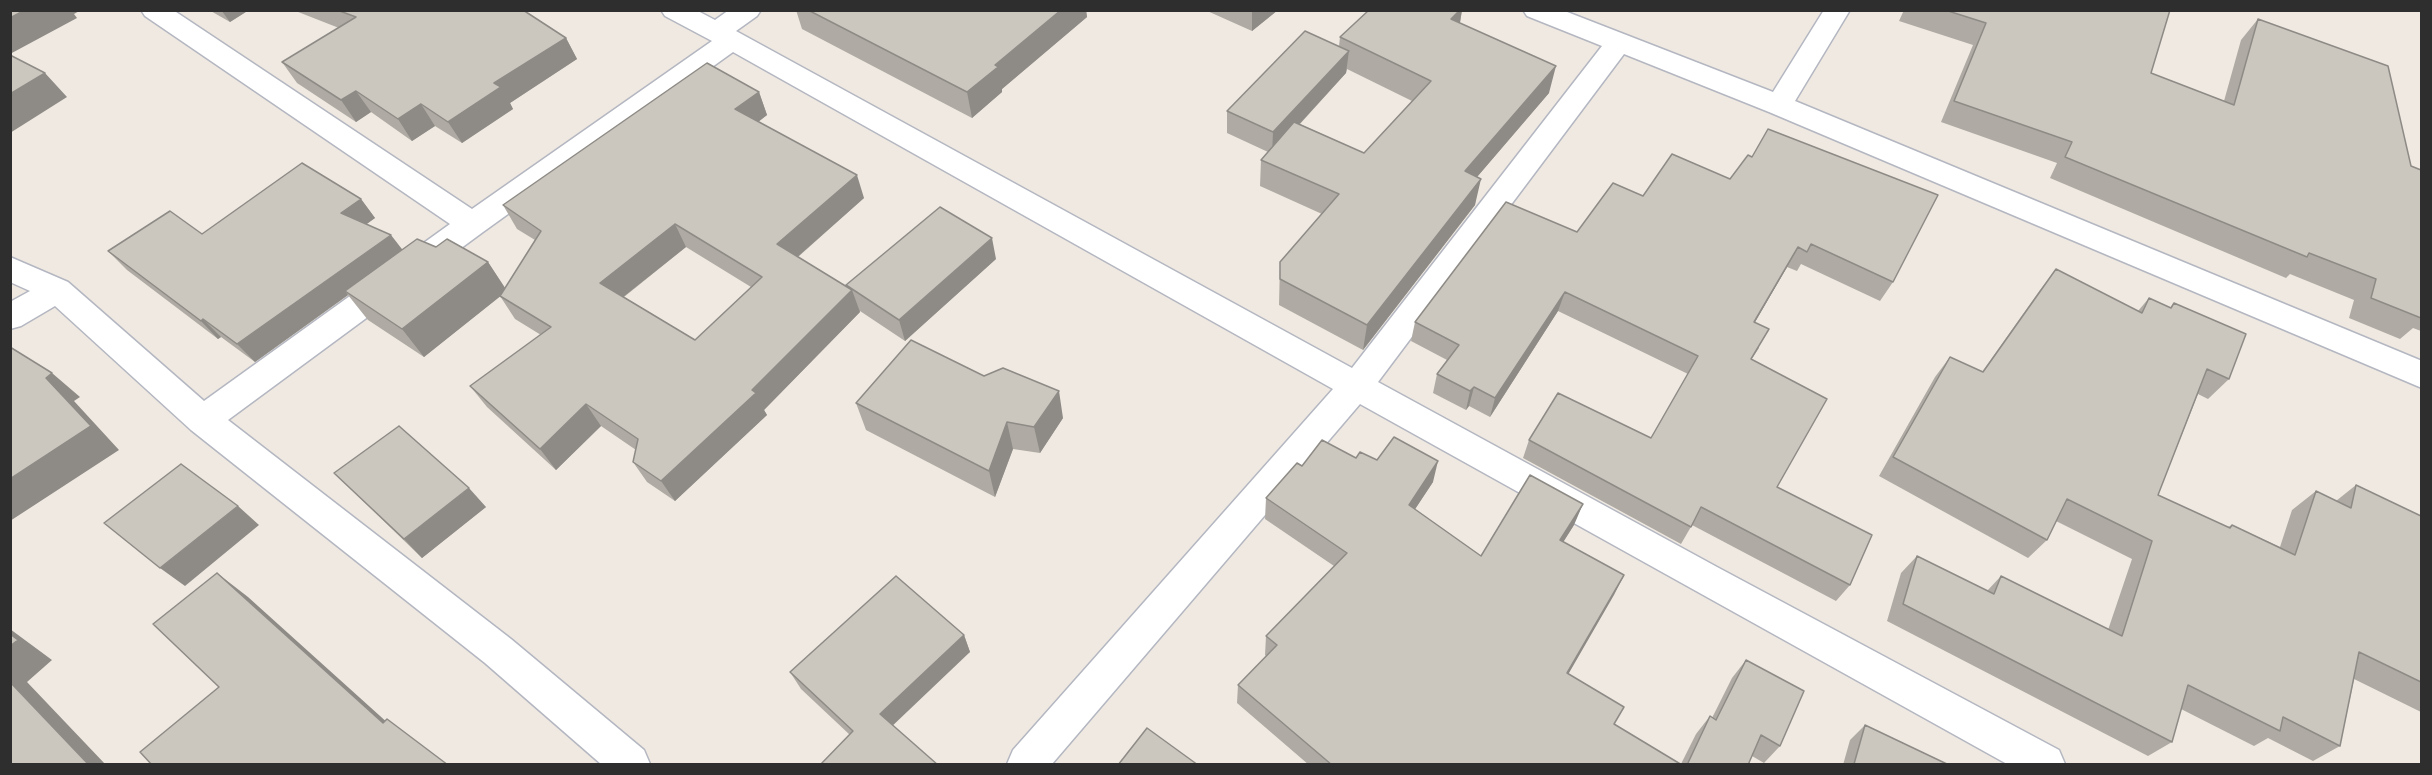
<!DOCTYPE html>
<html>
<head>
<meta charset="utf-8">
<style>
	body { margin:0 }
	#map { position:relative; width:2432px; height:775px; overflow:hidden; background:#efe9e1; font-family:Manrope,sans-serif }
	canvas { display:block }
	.frame { position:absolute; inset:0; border:12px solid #2e2e2e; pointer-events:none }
</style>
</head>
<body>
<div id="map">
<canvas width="2432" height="775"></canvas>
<div class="frame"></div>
</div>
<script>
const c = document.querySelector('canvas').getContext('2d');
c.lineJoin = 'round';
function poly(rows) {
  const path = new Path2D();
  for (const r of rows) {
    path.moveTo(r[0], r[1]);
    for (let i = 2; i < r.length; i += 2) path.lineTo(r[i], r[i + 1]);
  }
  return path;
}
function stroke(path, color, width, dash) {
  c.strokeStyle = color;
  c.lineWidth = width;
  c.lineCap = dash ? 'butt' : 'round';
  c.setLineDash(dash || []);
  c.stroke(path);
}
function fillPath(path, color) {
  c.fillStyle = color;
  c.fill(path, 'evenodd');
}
const minor = poly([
	[141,10,173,10,472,209,712,41,665,16,661,10,696,10,715,20,729,10,761,10,757,16,736,31,1352,368,1602,46,1527,16,1523,10,1562,10,1773,92,1824,10,1850,10,1795,101,2422,361,2422,388,1769,112,1624,54,1378,382,1717,567,2059,750,2065,764,2007,764,1360,404,1052,764,1007,764,1013,750,1333,389,733,52,483,232,228,420,511,639,644,750,650,764,601,764,485,663,191,430,55,306,21,326,10,329,10,302,30,291,10,282,10,257,68,282,204,401,450,224,145,16,141,10]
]);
stroke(minor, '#b4b7c1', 3);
fillPath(minor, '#fff');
fillPath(poly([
	[209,10,249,10,230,22],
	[293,10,523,10,566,38,577,59,510,103,513,109,462,143,435,126,412,141,371,112,356,122,297,83,282,62,339,28],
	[796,10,1086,10,1087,17,1002,89,1002,92,972,118,802,29],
	[1205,10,1278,10,1252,31],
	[1369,10,1462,10,1460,23,1549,93,1477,177,1475,205,1363,350,1279,305,1280,262,1322,214,1260,186,1261,160,1268,152,1227,133,1227,111,1339,46,1340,37],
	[1347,69,1412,101,1364,153,1300,124,1346,73],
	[1904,10,2170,10,2151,73,2224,101,2241,40,2258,19,2411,166,2421,170,2421,331,2413,328,2400,339,2349,318,2354,300,2290,274,2286,278,2050,178,2057,163,1941,122,1973,45,1899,21],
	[759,92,767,115,758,122,864,198,798,257,846,286,996,259,905,341,860,311,860,312,764,410,767,415,675,501,647,482,633,462,636,450,601,426,556,470,487,407,470,386,541,335,515,319,500,296,424,357,368,320,348,295,255,362,221,337,218,339,127,270,108,251,202,234,361,199,375,218,366,224,403,250,436,247,488,262,505,288,535,240,517,229,503,205],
	[686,247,751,287,695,340,624,297],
	[1730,179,1893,282,1880,301,1801,264,1797,271,1787,267,1755,322,1759,348,1751,360,1777,487,1850,585,1836,601,1692,525,1681,544,1523,458,1529,440,1651,438,1688,374,1558,311,1490,417,1469,406,1466,410,1433,393,1437,374,1447,360,1411,341,1415,322,1643,196],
	[2056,269,2138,311,2149,298,2170,308,2174,303,2229,379,2208,399,2198,394,2158,495,2228,527,2232,525,2280,547,2292,510,2316,491,2336,501,2356,485,2421,516,2421,712,2354,679,2340,746,2313,761,2268,738,2254,746,2181,709,2172,742,2148,756,1887,621,1901,573,1917,556,1987,591,2001,576,2108,630,2132,559,2056,521,2047,540,2028,558,1879,476,1935,377,1950,357,1982,372,2040,290],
	[856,403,1063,418,1040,453,1013,449,995,497,866,430],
	[1356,458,1377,460,1433,482,1415,509,1481,556,1574,525,1563,542,1624,575,1568,674,1614,724,1681,764,1696,734,1710,716,1712,718,1732,678,1746,660,1780,746,1764,763,1752,756,1748,765,1309,765,1237,703,1238,685,1266,656,1265,655,1266,636,1334,566,1265,519,1266,498,1302,466],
	[334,473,486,507,422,558],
	[964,635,970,652,850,735,801,689,790,672],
	[1865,725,1949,765,1843,765,1850,740]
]), '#afaba4');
fillPath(poly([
	[25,10,81,10,74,14,77,18,10,54,10,18],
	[221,10,249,10,230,22],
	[1061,10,1086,10,1087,17,1002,89,1002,92,972,118,967,92,995,65],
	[1278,10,1252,31,1252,11],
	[1460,10,1462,10,1458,34,1451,19],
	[566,38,577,59,510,103,513,109,462,143,448,122,494,83],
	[1349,51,1346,73,1272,154,1273,132],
	[1556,66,1549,93,1459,198,1465,171],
	[45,73,67,97,10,133,10,94],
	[356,91,371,112,356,122,341,100],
	[759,92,767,115,744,133,735,109],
	[421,104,435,126,412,141,398,119],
	[857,175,864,198,786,267,777,244],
	[1481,179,1475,205,1363,350,1367,325],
	[361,199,375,218,356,232,341,213],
	[675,224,686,247,613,305,600,283],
	[391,235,405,253,345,291,348,295,255,362,237,344],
	[992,238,996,259,905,341,899,320],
	[1798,247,1787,267,1744,341,1754,322],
	[488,262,507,291,424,357,402,329],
	[852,290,860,312,764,410,767,415,675,501,661,481],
	[1565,292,1558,311,1490,417,1495,398],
	[203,319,221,337,218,339,201,321],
	[52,373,80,397,74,401,119,450,10,521,10,479,46,378],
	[1474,387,1469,406,1466,410,1470,391],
	[1059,391,1063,418,1040,453,1034,427],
	[586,404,601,426,556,470,540,449],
	[1007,422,1013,449,995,497,989,471],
	[1438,461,1433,482,1404,526,1409,505],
	[469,488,486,507,422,558,404,539],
	[1583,504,1574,525,1552,560,1560,540],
	[238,506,259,525,185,586,160,568],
	[217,573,248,597,410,743,383,723],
	[1624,575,1614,595,1558,692,1567,673],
	[10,629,52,660,27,682,106,765,89,765,10,682],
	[964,635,970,652,888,730,880,714]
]), '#8e8b86');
const building = poly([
	[10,10,25,10,10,18,10,10],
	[337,10,523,10,566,38,494,83,501,87,448,122,421,104,398,119,356,91,341,100,282,62,356,17,337,10],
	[808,10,1061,10,995,65,998,67,967,92,808,10],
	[1369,10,1460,10,1451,19,1556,66,1465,171,1481,179,1367,325,1280,279,1280,262,1339,194,1261,160,1294,122,1364,153,1431,81,1340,37,1369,10],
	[1945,10,2170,10,2151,73,2234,105,2258,19,2388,66,2411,166,2421,170,2421,318,2371,298,2376,279,2309,253,2307,257,2065,157,2072,142,1954,101,1986,23,1945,10],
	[1305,31,1349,51,1273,132,1227,111,1305,31],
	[10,55,45,73,10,94,10,55],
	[707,63,759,92,735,109,857,175,777,244,852,290,752,390,756,393,661,481,633,462,638,439,586,404,540,449,470,386,551,327,500,296,541,231,503,205,707,63],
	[675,224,762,277,695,340,600,283,675,224],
	[1768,129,1938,195,1893,282,1811,244,1807,252,1798,247,1754,322,1769,329,1751,359,1827,399,1777,487,1872,535,1850,585,1701,507,1691,527,1529,440,1558,393,1651,438,1698,356,1565,292,1495,398,1474,387,1470,391,1437,374,1459,345,1415,322,1506,202,1577,232,1613,183,1643,196,1672,154,1730,179,1748,155,1752,157,1768,129],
	[302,163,361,199,341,213,391,235,237,344,203,319,201,321,108,251,170,211,202,234,302,163],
	[940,207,992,238,899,320,846,285,940,207],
	[417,239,436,247,447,239,488,262,402,329,345,291,417,239],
	[2056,269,2142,313,2149,298,2171,308,2174,303,2246,334,2229,379,2207,369,2158,495,2230,528,2232,525,2295,555,2316,491,2351,508,2356,485,2421,516,2421,682,2359,652,2340,746,2283,717,2280,731,2188,685,2172,742,1903,604,1917,556,1994,594,2001,576,2122,636,2152,541,2067,499,2047,540,1893,457,1950,357,1983,372,2056,269],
	[911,340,984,376,1003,368,1059,391,1034,427,1007,422,989,471,856,403,911,340],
	[10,347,52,373,46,378,91,426,10,479,10,347],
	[399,426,469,488,404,539,334,473,399,426],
	[1394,437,1438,461,1409,505,1481,556,1530,475,1583,504,1560,540,1624,575,1567,673,1624,707,1614,724,1682,765,1332,765,1238,685,1277,645,1266,636,1347,553,1266,498,1297,463,1302,466,1322,440,1356,458,1360,452,1377,460,1394,437],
	[181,464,238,506,160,568,104,523,181,464],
	[217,573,383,723,387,719,448,765,152,765,140,752,219,687,153,624,217,573],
	[896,576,964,635,880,714,938,765,820,765,853,731,790,672,896,576],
	[10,634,18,640,10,646,10,634],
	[1746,660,1804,691,1780,746,1761,735,1748,765,1687,765,1710,716,1716,720,1746,660],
	[10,682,89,765,10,765,10,682],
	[1865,725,1949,765,1856,765,1854,764,1865,725],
	[1147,728,1198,765,1118,765,1147,728]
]);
fillPath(building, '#cbc7bf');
stroke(building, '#8e8b86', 1.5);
</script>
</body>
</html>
